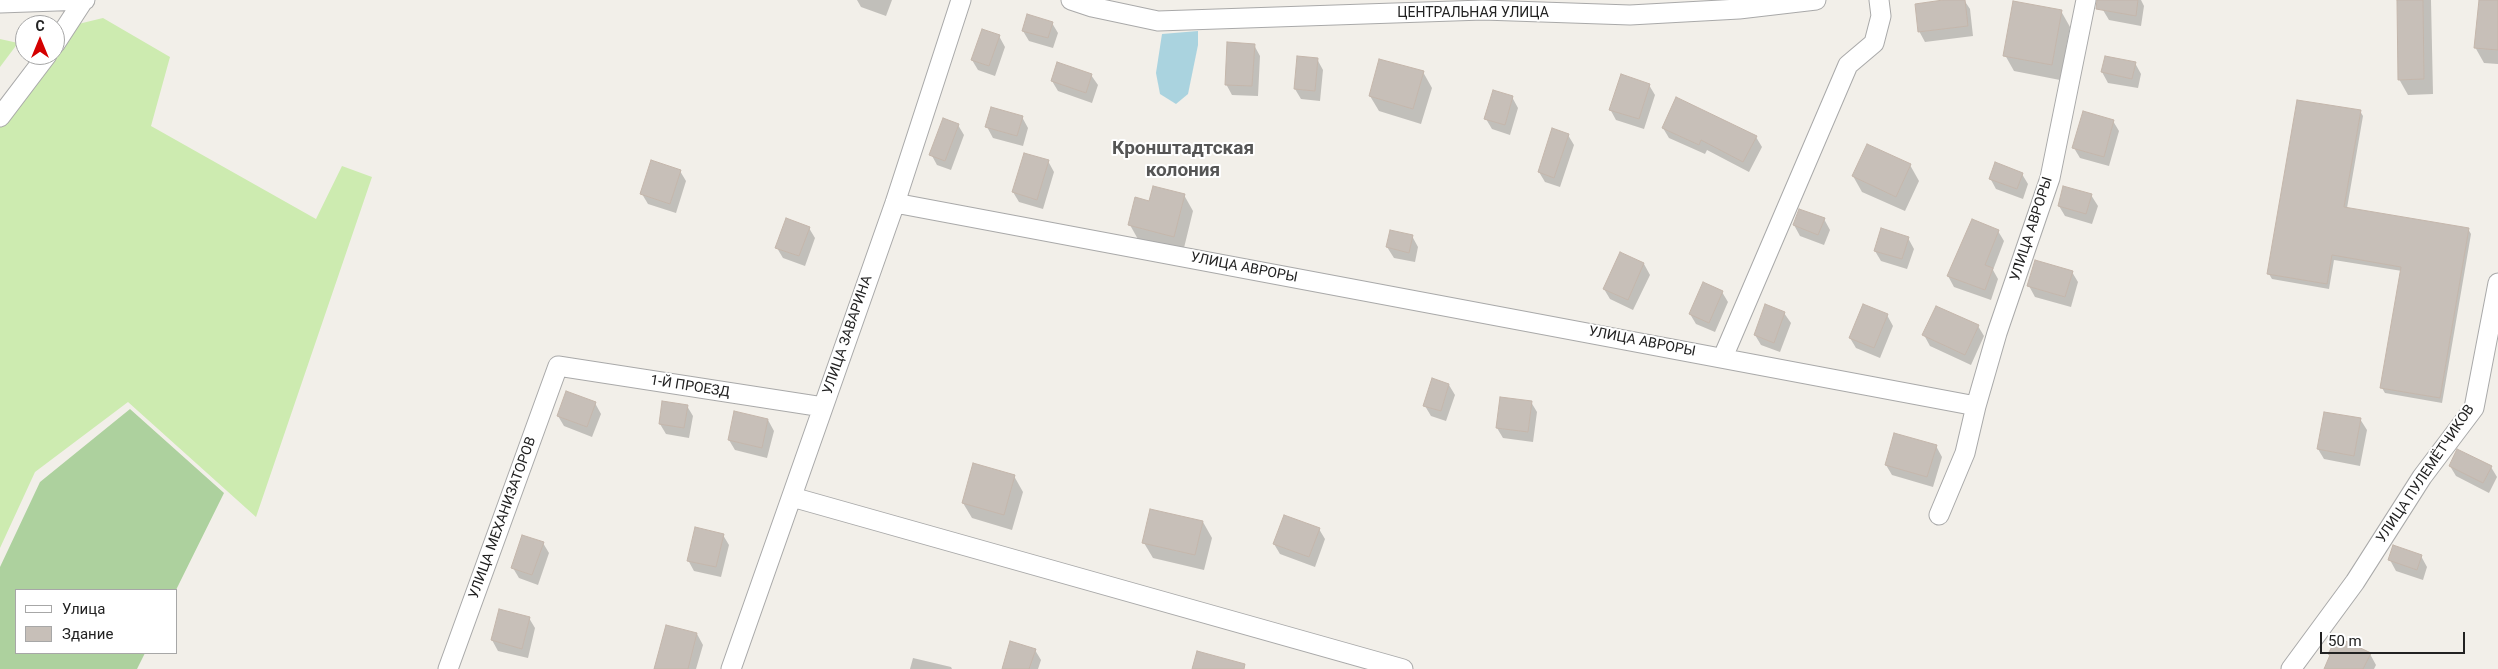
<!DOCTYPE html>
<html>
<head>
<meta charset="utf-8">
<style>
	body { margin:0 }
	#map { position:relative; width:2498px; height:669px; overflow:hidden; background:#f2efe9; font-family:Roboto,sans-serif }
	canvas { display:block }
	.legend { position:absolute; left:15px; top:589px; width:162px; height:65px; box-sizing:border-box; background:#fff; border:1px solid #a7a7a7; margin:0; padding:6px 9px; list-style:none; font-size:15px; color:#222 }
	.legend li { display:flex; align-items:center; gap:10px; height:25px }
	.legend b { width:25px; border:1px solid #a7a7a7 }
	.north { position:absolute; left:15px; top:15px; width:50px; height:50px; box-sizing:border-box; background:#fff; border:1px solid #a7a7a7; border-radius:50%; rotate:0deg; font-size:14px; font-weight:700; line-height:20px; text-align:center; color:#222 }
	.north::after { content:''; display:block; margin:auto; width:18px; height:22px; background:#d40000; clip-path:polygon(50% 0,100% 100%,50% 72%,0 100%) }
	.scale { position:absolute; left:2320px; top:632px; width:145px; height:22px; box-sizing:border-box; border:2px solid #222; border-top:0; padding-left:6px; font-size:15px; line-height:18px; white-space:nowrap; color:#222; -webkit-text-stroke:4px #fff; paint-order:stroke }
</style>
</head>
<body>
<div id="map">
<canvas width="2498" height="669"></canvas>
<ul class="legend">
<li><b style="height:6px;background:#fff"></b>Улица</li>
<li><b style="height:14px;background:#c7bfb8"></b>Здание</li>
</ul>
<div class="north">С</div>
<div class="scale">50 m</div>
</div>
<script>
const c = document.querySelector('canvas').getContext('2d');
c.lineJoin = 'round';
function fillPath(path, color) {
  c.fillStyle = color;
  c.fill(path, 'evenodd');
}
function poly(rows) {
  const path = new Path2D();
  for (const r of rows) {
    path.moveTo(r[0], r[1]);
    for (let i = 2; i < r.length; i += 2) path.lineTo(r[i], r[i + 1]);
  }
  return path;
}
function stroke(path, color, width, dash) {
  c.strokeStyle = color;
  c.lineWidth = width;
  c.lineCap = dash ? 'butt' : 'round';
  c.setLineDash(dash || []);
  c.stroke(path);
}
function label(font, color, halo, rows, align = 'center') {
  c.font = font + ' Roboto,sans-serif';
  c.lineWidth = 4;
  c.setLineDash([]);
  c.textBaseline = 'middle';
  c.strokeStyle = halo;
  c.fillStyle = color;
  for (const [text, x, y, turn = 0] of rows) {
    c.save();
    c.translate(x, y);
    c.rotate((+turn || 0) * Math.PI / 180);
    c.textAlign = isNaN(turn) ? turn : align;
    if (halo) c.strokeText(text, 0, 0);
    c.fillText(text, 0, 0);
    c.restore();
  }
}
fillPath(poly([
	[103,18,170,57,151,126,316,219,342,166,372,177,256,517,128,402,35,472,0,548,0,127,70,26],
	[0,39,18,43,0,67]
]), '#cdebb0');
fillPath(poly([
	[130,409,224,493,176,590,16,590,16,653,145,653,137,669,0,669,0,567,40,482]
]), '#add19e');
fillPath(poly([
	[1198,31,1198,45,1188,94,1176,104,1160,94,1156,73,1162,34]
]), '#aad3df');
fillPath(poly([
	[857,0,892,0,886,16,861,7],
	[1953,0,1964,0,1970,9,1973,36,1925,42,1919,31],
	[2105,0,2141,0,2144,6,2141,26,2109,20,2103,10],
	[2398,0,2431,0,2433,94,2408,95,2399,79],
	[2480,0,2498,0,2498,64,2484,63,2475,47],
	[2061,11,2070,27,2060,80,2014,71,2005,55],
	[1052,23,1058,33,1053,48,1029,41,1023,31],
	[999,36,1005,47,995,76,978,70,972,60],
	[1254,45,1260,56,1258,96,1232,95,1226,84],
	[1317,59,1323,70,1320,101,1301,99,1295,89],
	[2135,63,2141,74,2138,88,2108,83,2102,72],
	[1423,72,1432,88,1421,124,1379,111,1370,96],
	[1091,75,1098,85,1092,103,1058,91,1052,81],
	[1649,85,1655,95,1644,129,1616,120,1610,109],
	[1512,97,1518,108,1510,135,1492,129,1486,119],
	[2360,111,2363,116,2347,208,2468,229,2471,234,2442,403,2385,393,2382,388,2402,271,2334,260,2329,289,2272,279,2269,274],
	[1022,117,1028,128,1023,146,993,138,987,127],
	[2113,121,2119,131,2109,166,2080,158,2074,148],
	[958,125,964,135,951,170,937,165,931,154],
	[1663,128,1756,137,1762,147,1749,172,1707,150,1705,154,1669,138],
	[1568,135,1574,145,1560,187,1545,182,1539,172],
	[1048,161,1054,172,1043,209,1019,202,1013,192],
	[1910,165,1919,181,1905,211,1862,192,1853,176],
	[680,171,686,181,676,213,648,204,642,194],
	[2022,174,2028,184,2023,199,1996,189,1990,178],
	[1184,195,1193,211,1183,252,1139,241,1130,225],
	[2091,195,2098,206,2092,224,2065,216,2059,206],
	[1824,219,1830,230,1824,245,1800,236,1794,225],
	[809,228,815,238,805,266,783,258,777,248],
	[1998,231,2004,241,1993,270,1998,279,1991,300,1954,287,1948,276,1956,256,1958,256],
	[1412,236,1418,247,1415,262,1394,258,1387,247],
	[1908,238,1914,249,1907,269,1881,261,1875,251],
	[1620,254,1644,264,1650,275,1633,310,1610,299,1604,289],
	[2072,272,2078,282,2071,307,2035,297,2029,286],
	[1722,292,1728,302,1715,332,1696,324,1690,314],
	[1784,313,1791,323,1780,352,1761,345,1755,335],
	[1887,315,1893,326,1880,358,1856,348,1850,338],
	[1978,326,1984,336,1971,365,1930,346,1924,335],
	[1449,385,1455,395,1446,421,1431,416,1425,406],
	[1531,402,1537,412,1533,442,1503,438,1497,428],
	[595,403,601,414,592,437,564,426,558,416],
	[687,406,693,416,689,438,666,434,660,424],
	[2360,419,2367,430,2360,466,2324,459,2318,449],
	[768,420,774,431,767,458,735,450,729,440],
	[1936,446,1942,457,1933,487,1892,475,1886,465],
	[2450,466,2491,467,2497,477,2489,493,2456,476],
	[1014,476,1023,492,1012,530,972,518,963,503],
	[1203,522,1212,538,1204,570,1153,558,1144,543],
	[1319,529,1325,539,1315,567,1280,554,1274,544],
	[723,535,729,545,721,577,694,571,688,560],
	[543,543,549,553,538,585,519,578,513,568],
	[2421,556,2427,567,2423,580,2396,571,2390,560],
	[500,611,529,618,535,628,528,658,498,651,492,640],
	[697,634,703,645,696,669,656,669],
	[1035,650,1041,660,1038,669,1003,669],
	[2329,654,2370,654,2376,665,2374,669,2326,669,2331,657],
	[913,658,951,667,952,669,910,669]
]), '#0003');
const building = poly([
	[1943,0,1965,0,1968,26,1918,32,1915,4,1943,0],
	[2097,0,2138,0,2136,16,2096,9,2097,0],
	[2397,0,2423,0,2424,79,2398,80,2397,0],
	[2479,0,2498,0,2498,50,2474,48,2479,0],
	[2013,1,2062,10,2052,65,2003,56,2013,1],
	[1027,14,1053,22,1048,38,1022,31,1027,14],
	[982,29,1000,35,989,66,971,60,982,29],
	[1227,42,1255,44,1252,86,1225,85,1227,42],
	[1297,56,1318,58,1315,91,1294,89,1297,56],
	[2105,56,2136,62,2132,79,2101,72,2105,56],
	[1379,59,1424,71,1413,109,1369,96,1379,59],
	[1057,62,1092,74,1086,93,1051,81,1057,62],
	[1621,74,1650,84,1639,119,1609,110,1621,74],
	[1493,90,1513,96,1505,125,1484,119,1493,90],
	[1676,97,1757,136,1743,162,1701,140,1699,145,1662,128,1676,97],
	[2297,100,2361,110,2344,207,2469,228,2440,398,2380,388,2401,267,2332,255,2327,284,2267,274,2297,100],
	[991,107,1023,116,1017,136,985,127,991,107],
	[2083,111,2114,120,2104,157,2072,148,2083,111],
	[943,118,959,124,945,161,929,155,943,118],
	[1552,128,1569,134,1554,178,1538,172,1552,128],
	[1867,144,1911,164,1896,197,1852,176,1867,144],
	[1024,153,1049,160,1037,200,1012,192,1024,153],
	[651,160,681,170,670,204,640,194,651,160],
	[1995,162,2023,173,2017,189,1989,179,1995,162],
	[1153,186,1185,194,1174,237,1128,225,1135,197,1149,201,1153,186],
	[2063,186,2092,194,2086,214,2058,206,2063,186],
	[1799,209,1825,218,1818,235,1793,225,1799,209],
	[786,218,810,227,799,256,775,248,786,218],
	[1972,219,1999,230,1985,265,1993,268,1985,290,1947,276,1972,219],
	[1881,228,1909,237,1902,259,1874,251,1881,228],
	[1390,230,1413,235,1409,253,1386,247,1390,230],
	[1620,252,1644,263,1628,300,1603,289,1620,252],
	[2035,260,2073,271,2065,297,2027,286,2035,260],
	[1703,282,1723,291,1709,323,1689,314,1703,282],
	[1765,304,1785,312,1774,343,1754,335,1765,304],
	[1863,304,1888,314,1874,348,1849,338,1863,304],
	[1936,306,1979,325,1965,355,1922,335,1936,306],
	[1432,378,1449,384,1441,411,1423,406,1432,378],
	[566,391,596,402,587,427,557,416,566,391],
	[1500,397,1532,401,1528,432,1496,428,1500,397],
	[662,401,688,405,684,428,659,424,662,401],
	[734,411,768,419,762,448,728,440,734,411],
	[2324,412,2361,418,2354,456,2317,449,2324,412],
	[1894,433,1937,445,1927,477,1885,465,1894,433],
	[2457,449,2492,466,2483,483,2449,466,2457,449],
	[973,463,1015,475,1004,515,962,503,973,463],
	[1150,509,1203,521,1195,555,1142,543,1150,509],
	[1284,515,1320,528,1309,557,1273,544,1284,515],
	[695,527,724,534,716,567,687,561,695,527],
	[522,535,544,542,532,575,511,568,522,535],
	[2393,545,2422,555,2417,570,2388,560,2393,545],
	[499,609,530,617,522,649,491,640,499,609],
	[666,625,697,633,688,669,654,669,666,625],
	[2337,637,2371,653,2363,669,2324,669,2330,655,2328,654,2337,637],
	[1010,641,1036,649,1029,669,1002,669,1010,641],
	[1197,651,1245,664,1244,669,1192,669,1197,651]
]);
fillPath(building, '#c7bfb8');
stroke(building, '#c4b6ab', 1);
const street = poly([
	[1071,0,1092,7,1158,21,1483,10,1630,15,1739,9,1816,0],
	[0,3,85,0],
	[55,44,83,1],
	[0,117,47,55],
	[895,203,1976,406,1997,333,2050,178,2086,0],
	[1723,357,1848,65,1874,43,1881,16,1879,0],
	[792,497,1403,669],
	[1939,515,1965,453,1976,406],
	[448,669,558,366,823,407],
	[731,669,895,203,961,0],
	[2291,669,2355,582,2422,477,2474,408,2498,283]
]);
stroke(street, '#a9a9a9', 21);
stroke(street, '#fff', 19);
label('14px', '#222', '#fff', [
	["ЦЕНТРАЛЬНАЯ УЛИЦА",1473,13],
	["УЛИЦА АВРОРЫ",2032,229,-72],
	["УЛИЦА АВРОРЫ",1244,268,11],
	["УЛИЦА ЗАВАРИНА",848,335,-71],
	["УЛИЦА АВРОРЫ",1642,342,11],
	["1-Й ПРОЕЗД",690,387,9],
	["УЛИЦА ПУЛЕМЁТЧИКОВ",2426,474,-56],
	["УЛИЦА МЕХАНИЗАТОРОВ",503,518,-70]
]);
label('bold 19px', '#555', '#fff', [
	["Кронштадтская",1183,149],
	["колония",1183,171]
]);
</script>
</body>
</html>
